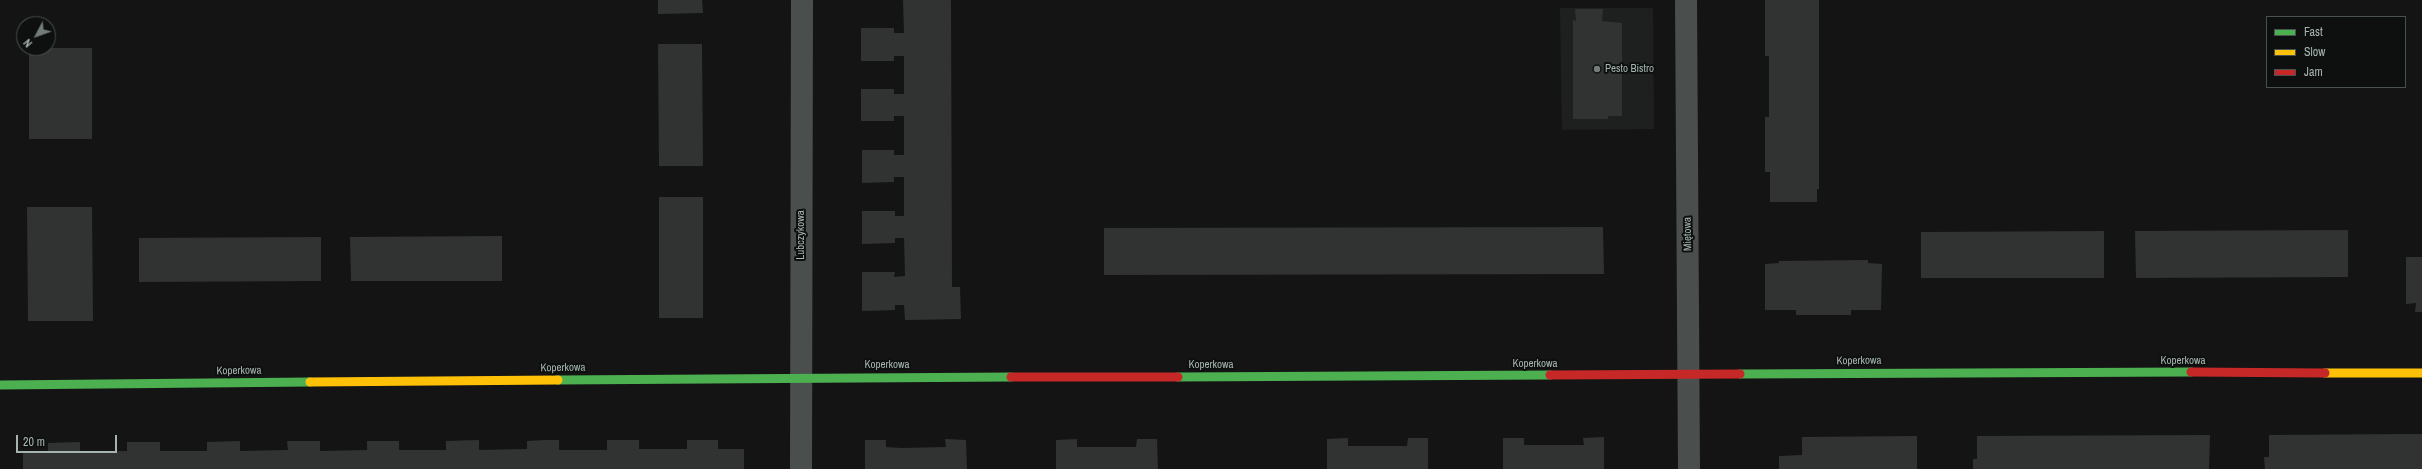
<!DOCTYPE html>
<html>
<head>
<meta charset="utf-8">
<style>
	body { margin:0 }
	#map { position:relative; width:2422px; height:469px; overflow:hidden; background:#141414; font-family:"Archivo Narrow",sans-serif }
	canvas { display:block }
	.legend { position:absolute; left:2266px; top:16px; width:140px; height:72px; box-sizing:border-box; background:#0e100f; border:1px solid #4a524f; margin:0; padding:5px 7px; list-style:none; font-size:12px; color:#a5b5ae }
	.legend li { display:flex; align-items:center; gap:8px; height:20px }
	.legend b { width:20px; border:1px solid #4a524f }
	.north { position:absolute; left:16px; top:16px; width:40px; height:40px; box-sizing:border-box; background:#0e100f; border:1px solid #4a524f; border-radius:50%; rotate:229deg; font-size:11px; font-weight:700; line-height:16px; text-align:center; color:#a5b5ae }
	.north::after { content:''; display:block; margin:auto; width:14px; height:18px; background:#727d78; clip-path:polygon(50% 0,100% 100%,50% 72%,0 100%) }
	.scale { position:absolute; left:16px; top:435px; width:101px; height:18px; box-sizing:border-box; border:2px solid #a5b5ae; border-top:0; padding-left:5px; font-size:12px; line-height:14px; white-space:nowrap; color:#a5b5ae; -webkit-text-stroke:3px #0e100f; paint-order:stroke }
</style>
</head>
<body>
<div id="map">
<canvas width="2422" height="469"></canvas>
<ul class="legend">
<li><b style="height:5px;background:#4caf50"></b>Fast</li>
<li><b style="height:5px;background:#ffc107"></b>Slow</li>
<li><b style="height:5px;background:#c62828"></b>Jam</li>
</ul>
<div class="north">N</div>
<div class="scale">20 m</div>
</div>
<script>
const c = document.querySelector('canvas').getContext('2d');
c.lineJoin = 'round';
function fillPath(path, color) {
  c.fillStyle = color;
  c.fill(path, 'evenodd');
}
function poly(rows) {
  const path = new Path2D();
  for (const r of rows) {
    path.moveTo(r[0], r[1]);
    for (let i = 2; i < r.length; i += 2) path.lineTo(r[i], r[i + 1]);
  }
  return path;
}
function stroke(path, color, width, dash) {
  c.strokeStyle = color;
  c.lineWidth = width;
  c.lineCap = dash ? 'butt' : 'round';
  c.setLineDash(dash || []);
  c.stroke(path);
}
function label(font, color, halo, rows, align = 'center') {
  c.font = font + ' "Archivo Narrow",sans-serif';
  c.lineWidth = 4;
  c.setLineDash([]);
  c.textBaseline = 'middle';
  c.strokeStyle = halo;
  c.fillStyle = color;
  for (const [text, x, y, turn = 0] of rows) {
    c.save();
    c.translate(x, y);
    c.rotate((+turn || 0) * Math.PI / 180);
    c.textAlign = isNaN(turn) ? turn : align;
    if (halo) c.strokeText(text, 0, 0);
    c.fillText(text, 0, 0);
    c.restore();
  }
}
fillPath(poly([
	[1560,8,1653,8,1654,129,1562,130]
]), '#1e201f');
fillPath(poly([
	[658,0,702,0,703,13,658,14],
	[903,0,951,0,952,287,960,287,961,319,905,320,904,305,895,305,895,310,862,311,862,272,895,272,894,277,905,276,904,238,895,238,895,243,862,244,862,211,895,211,895,216,904,216,904,177,894,177,894,182,862,183,862,150,894,150,894,155,904,155,904,116,894,116,894,121,861,121,861,89,894,89,894,94,904,94,904,56,894,56,894,61,861,61,861,28,894,28,894,33,904,33],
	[1765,0,1819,0,1819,189,1817,189,1817,202,1770,202,1770,172,1765,172,1765,117,1769,117,1769,56,1765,56],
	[1575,9,1603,9,1602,21,1622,23,1622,116,1608,116,1608,119,1573,119,1573,20,1576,21],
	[658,44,702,44,703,166,659,166],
	[29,48,92,48,92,139,29,139],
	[659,197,703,197,703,318,659,318],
	[27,207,92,207,93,321,28,321],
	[1603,227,1604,274,1104,275,1104,228],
	[2348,230,2348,277,2136,278,2135,231],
	[2104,231,2104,278,1921,278,1921,232],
	[502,236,502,281,351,281,350,237],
	[321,237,321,281,139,282,139,238],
	[2406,257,2422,257,2422,312,2415,312,2416,303,2406,304],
	[1868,260,1868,263,1882,264,1881,310,1851,310,1851,315,1796,315,1796,310,1765,310,1765,264,1779,263,1779,261],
	[2410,434,2422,434,2422,469,2265,469,2264,457,2269,457,2269,435],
	[2210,435,2209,469,1973,469,1973,459,1977,459,1977,436],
	[1917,436,1917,469,1779,469,1779,456,1802,455,1802,437],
	[1604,437,1604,469,1503,469,1503,438,1524,438,1524,445,1584,445,1583,438],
	[1348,438,1348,446,1407,446,1408,438,1428,438,1428,469,1327,469,1327,439],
	[945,439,966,440,967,469,865,469,865,440,886,440,886,447,901,448,946,447],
	[1077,439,1077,447,1136,447,1137,439,1157,439,1158,469,1056,469,1056,440],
	[479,440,479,450,527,449,527,441,544,440,559,440,559,450,607,450,607,440,639,440,639,449,687,449,687,440,718,440,718,449,744,449,744,469,23,469,23,452,48,452,48,443,80,442,80,452,127,451,127,442,160,442,160,451,207,451,207,442,240,441,240,451,288,450,287,441,320,441,320,451,367,450,367,441,399,441,399,450,446,450,446,441]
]), '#313332');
stroke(poly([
	[1686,0,1689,469],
	[801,469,802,0]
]), '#4a4e4c', 22);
stroke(poly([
	[1740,374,2191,372],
	[1178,377,1550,375],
	[558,380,1011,377],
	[0,385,310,382]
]), '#4caf50', 9);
stroke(poly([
	[2325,373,2422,373],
	[310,382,558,380]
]), '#ffc107', 9);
stroke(poly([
	[2191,372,2325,373],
	[1550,375,1740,374],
	[1011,377,1178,377]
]), '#c62828', 9);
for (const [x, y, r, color] of [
	[1597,69,4,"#727d78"]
]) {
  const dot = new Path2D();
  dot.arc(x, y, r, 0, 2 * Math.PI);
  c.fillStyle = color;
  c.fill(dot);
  stroke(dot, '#0e100f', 1.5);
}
label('11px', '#a5b5ae', '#0e100f', [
	["Pesto Bistro",1605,69]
], 'left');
label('11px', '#a5b5ae', '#0e100f', [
	["Miętowa",1688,234,-91],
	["Lubczykowa",801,235,-90],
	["Koperkowa",1859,361,-1],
	["Koperkowa",2183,361],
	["Koperkowa",1535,364],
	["Koperkowa",887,365],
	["Koperkowa",1211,365],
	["Koperkowa",563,368,-1],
	["Koperkowa",239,371,-1]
]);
</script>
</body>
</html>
